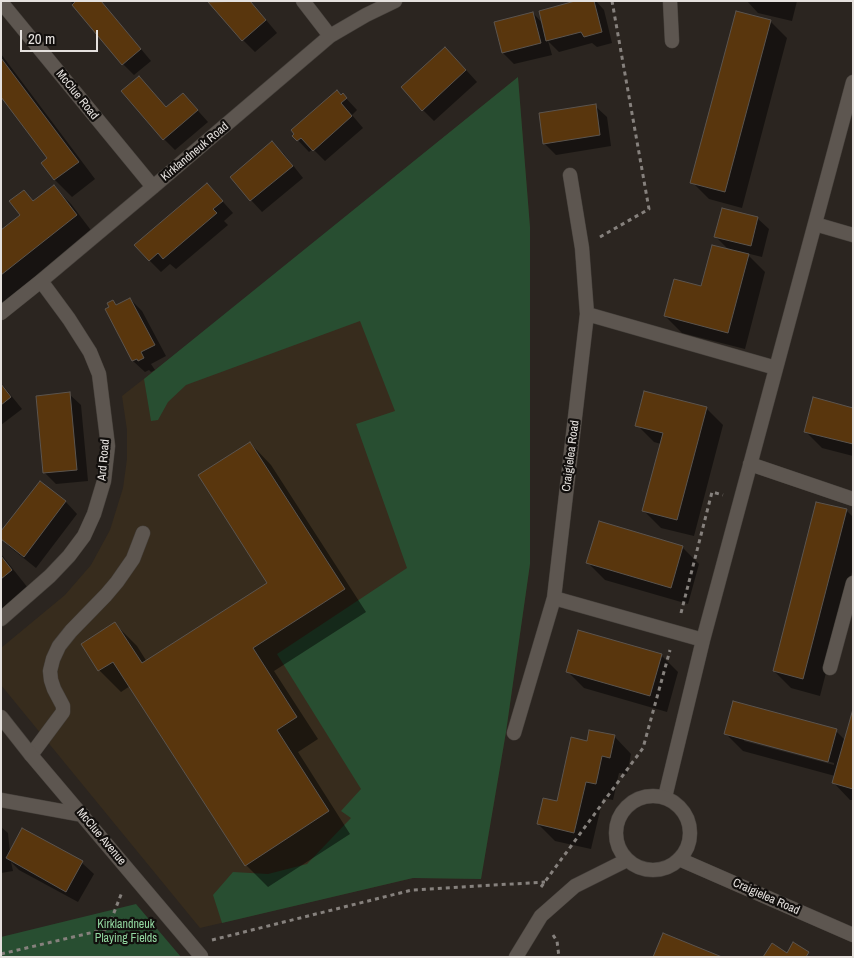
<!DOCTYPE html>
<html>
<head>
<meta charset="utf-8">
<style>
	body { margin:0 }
	#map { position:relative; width:854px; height:958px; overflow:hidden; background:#2b2520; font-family:"Archivo Narrow",sans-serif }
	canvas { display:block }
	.frame { position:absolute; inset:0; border:2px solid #e5e1de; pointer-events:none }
	.scale { position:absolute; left:20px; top:30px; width:78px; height:22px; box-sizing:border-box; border:2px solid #e5e1de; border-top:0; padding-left:6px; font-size:15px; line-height:18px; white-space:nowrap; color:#e5e1de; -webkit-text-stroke:4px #120f0d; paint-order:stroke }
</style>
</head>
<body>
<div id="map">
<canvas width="854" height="958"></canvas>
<div class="frame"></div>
<div class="scale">20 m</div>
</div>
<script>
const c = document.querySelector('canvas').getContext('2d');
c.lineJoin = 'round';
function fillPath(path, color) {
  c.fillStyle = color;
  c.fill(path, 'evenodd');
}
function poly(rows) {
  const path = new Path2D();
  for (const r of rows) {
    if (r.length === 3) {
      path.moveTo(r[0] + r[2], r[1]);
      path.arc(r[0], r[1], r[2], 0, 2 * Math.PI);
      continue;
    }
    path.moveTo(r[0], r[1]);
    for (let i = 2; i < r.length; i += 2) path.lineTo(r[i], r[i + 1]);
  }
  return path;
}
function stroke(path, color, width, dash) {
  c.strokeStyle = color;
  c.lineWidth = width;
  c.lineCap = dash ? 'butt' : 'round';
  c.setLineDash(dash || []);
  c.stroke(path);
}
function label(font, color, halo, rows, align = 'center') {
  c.font = font + ' "Archivo Narrow",sans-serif';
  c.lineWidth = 4.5;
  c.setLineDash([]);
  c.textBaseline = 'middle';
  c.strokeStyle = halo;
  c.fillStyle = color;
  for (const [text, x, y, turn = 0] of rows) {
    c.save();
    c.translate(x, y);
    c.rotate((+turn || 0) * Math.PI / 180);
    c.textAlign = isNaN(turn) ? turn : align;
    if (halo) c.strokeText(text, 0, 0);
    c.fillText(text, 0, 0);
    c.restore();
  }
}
fillPath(poly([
	[518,77,530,227,530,564,506,732,481,879,413,878,200,928,1,685,1,648,65,595,91,565,110,530,123,488,127,459,127,430,122,396,201,334]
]), '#372c1d');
fillPath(poly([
	[518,77,530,227,530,564,506,732,481,879,413,878,222,923,213,895,233,872,268,874,307,864,351,818,341,811,361,789,277,654,407,568,356,424,395,411,360,321,186,385,168,402,158,420,151,421,144,379],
	[136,904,181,957,1,957,1,937]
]), '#284e31');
fillPath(poly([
	[70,1,101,1,151,61,134,75,123,64],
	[250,1,277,33,255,52,243,40,210,2],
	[581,1,596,1,604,10,612,43,597,47,592,43,559,52,548,41,552,55,514,64,503,53,533,13,543,24],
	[747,1,797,1,792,21,758,13],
	[770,21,787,38,742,208,709,199,692,182],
	[1,54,95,179,72,197,55,180,43,164,49,159,1,95],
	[457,60,477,82,434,121,423,110],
	[183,94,208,122,175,150,164,139,167,108],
	[343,95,357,110,352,115,363,128,325,161,313,149,309,152,294,136],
	[595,106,607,117,611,146,556,155,544,143],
	[272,143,284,154,303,178,262,212,251,200,232,177],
	[207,184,233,213,224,221,228,225,176,269,170,264,161,272,149,260],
	[54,187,71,204,93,233,1,305,1,232,22,216,24,191,34,202],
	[757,218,769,229,762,257,746,253,765,272,745,349,682,333,665,316,702,287,729,250,716,237],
	[130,299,142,311,166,356,151,364,155,370,151,372,149,370,145,372,133,361,106,310,111,307,113,301,118,306],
	[1,383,22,409,1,425],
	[69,394,81,405,88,481,56,484,44,472],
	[706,408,723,425,694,536,661,528,644,511,661,444,654,442,637,425],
	[853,409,853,456,822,448,805,431],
	[250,443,271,465,366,612,274,671,318,739,298,752,350,834,268,887,246,865,130,686,121,692,99,670,115,624,137,646,147,662,269,583],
	[40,483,66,502,77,514,36,568,11,548,1,538],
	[846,510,853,517,853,568,820,696,791,688,774,671],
	[682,547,699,564,688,604,605,580,588,563],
	[1,554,28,588,1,609],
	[661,655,678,672,667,712,584,688,567,671],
	[853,713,853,800,850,800,833,782,835,776,743,751,726,734,836,731,845,740],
	[744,738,834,763,834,765,744,741],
	[614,736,631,754,627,774,619,773,613,800,603,798,591,849,555,841,538,824],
	[1,827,8,833,10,853,23,830,82,863,94,874,78,902,19,870,11,862,13,871,1,873]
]), '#0007');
const building = poly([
	[76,1,101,1,141,49,122,65,72,5,76,1],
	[250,1,266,20,242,41,208,2,250,1],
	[575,1,594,1,602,32,584,37,581,32,546,41,539,11,575,1],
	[736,11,771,20,725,192,690,183,736,11],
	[533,12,541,43,502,53,494,22,533,12],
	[445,47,466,70,422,111,401,87,445,47],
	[1,58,79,162,54,180,41,163,47,158,1,97,1,58],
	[139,76,166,107,183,93,198,110,163,140,121,91,139,76],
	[337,90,341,95,343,93,347,98,341,103,352,116,313,151,301,138,297,141,292,136,294,134,291,130,337,90],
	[596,104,600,135,543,144,539,113,596,104],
	[272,141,293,166,250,201,230,177,272,141],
	[207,183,223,201,213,209,217,213,163,259,158,253,149,261,134,245,207,183],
	[54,185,77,215,1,275,1,230,20,215,9,201,24,190,33,201,54,185],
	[722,208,758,217,751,246,714,237,722,208],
	[712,245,749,254,728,333,664,316,674,279,701,286,712,245],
	[130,298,155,345,141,352,144,358,138,361,137,359,132,361,105,309,109,307,107,303,113,300,116,305,130,298],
	[1,384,11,397,1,405,1,384],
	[644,391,707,407,677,520,642,511,663,433,635,426,644,391],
	[70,392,77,470,43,473,36,396,70,392],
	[813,397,853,408,853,444,804,432,813,397],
	[250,442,345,589,253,648,297,717,277,730,329,811,245,866,113,662,98,671,81,644,115,622,142,663,267,583,198,475,250,442],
	[40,481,66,501,24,557,1,539,1,531,40,481],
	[816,502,847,509,803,679,773,671,816,502],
	[599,521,683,546,671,588,586,563,599,521],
	[1,556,12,570,1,579,1,556],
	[578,630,662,654,650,696,566,672,578,630],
	[733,701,837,729,828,762,724,734,733,701],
	[853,709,853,789,832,783,853,709],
	[589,730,615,735,610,758,602,756,596,784,586,782,574,833,537,824,543,798,557,801,571,737,587,741,589,730],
	[22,828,83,861,66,892,6,858,22,828],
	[663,933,722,957,653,957,663,933],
	[793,942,809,952,806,957,763,957,772,943,787,953,793,942]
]);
fillPath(building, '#59360d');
stroke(building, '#5b544e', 1);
const service = poly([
	[670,1,672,41],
	[31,755,63,712,63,706,54,689,51,680,50,671,53,659,59,646,71,631,106,595,117,582,133,559,143,533]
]);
const minor = poly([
	[303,1,330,36],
	[1,2,153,187],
	[815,224,853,235],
	[1,313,41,281,153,187,330,36,366,15,395,1],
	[587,314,776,368],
	[750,464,853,499],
	[554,598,703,640],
	[1,619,50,576,69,556,84,536,94,514,104,481,108,446,99,374,90,352,69,319,41,281],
	[830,668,853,583],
	[1,717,31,755,201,956],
	[514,733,554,598,587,314,582,248,570,175],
	[665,797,703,640,853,82],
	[1,800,83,815]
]);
const tertiary = poly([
	[653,833,37],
	[679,859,853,935],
	[516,957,541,916,575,886,627,860]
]);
stroke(service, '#46413c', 15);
stroke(minor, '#46413c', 15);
stroke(tertiary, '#46413c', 15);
stroke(poly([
	[600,237,649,209,612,1],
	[681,613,712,492,723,495],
	[541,887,643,748,670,650],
	[108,928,122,892],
	[553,935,557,941,559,957],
	[212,940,412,890,545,882],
	[1,954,107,929,129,925,147,924]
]), '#86817d', 3, [4, 4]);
stroke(service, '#5d5650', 14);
stroke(minor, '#5d5650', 14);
stroke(tertiary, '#5d5650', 14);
label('12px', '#e5e1de', '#120f0d', [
	["McClue Road",77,95,51],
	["Kirklandneuk Road",195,152,-40],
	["Craigielea Road",571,456,-83],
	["Ard Road",104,460,-85],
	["McClue Avenue",101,837,50],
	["Craigielea Road",766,897,24]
]);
label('12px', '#93d8a1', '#120f0d', [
	["Kirklandneuk",126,925],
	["Playing Fields",126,939]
]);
</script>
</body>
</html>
